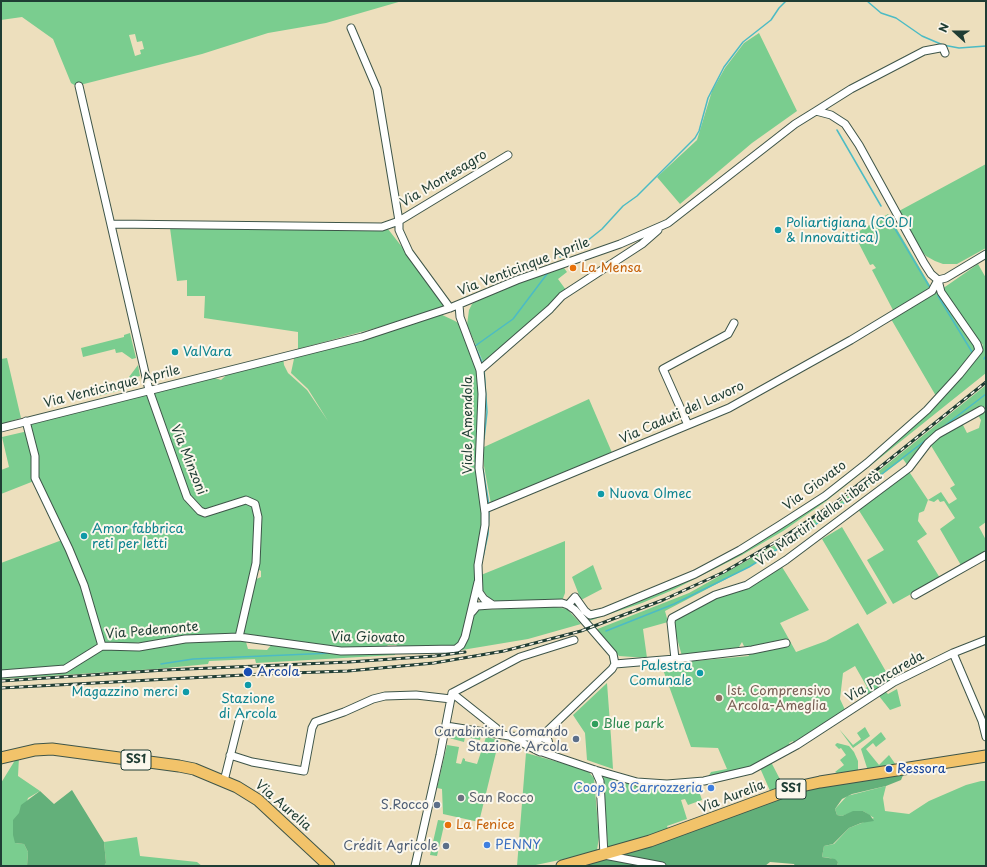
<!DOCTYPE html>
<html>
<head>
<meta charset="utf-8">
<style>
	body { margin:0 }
	#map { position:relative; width:987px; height:867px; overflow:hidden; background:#eddfbd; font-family:"Playpen Sans",sans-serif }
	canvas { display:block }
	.frame { position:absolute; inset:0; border:2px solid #1f3d34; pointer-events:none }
	.north { position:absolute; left:935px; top:12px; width:40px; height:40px; -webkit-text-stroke:3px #fbf7ec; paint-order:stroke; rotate:291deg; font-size:11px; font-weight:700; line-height:16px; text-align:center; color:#1f3d34 }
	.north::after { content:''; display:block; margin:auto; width:14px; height:18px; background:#1f3d34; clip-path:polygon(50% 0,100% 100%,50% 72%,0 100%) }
</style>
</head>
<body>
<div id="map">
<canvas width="987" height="867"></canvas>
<div class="frame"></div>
<div class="north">N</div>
</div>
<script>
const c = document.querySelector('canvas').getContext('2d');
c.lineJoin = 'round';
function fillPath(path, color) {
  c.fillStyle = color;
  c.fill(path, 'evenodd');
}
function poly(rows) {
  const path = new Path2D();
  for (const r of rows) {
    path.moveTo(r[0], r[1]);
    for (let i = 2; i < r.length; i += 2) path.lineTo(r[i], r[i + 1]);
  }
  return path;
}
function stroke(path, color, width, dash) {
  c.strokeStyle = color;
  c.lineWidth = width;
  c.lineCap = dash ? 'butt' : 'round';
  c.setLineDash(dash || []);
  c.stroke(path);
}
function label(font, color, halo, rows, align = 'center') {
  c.font = font + ' "Playpen Sans",sans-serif';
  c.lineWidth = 4;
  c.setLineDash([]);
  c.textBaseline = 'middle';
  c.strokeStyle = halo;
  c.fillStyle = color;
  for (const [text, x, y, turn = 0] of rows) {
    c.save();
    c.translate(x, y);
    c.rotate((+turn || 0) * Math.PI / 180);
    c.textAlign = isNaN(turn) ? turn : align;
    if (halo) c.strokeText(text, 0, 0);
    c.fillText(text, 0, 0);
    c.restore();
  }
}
fillPath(poly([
	[1,1,402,1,326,23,268,33,202,54,76,86,71,83,53,39,22,17,1,20],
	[135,34,137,42,142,41,144,49,140,50,141,54,135,56,129,35],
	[759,33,797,111,752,143,680,204,657,177,697,140,712,91,725,68,744,43],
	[986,164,986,248,957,264,943,264,935,261,926,256,917,246,899,211],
	[888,214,931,287,930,290,894,312,872,270,876,268,873,264,870,265,855,236,856,233],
	[384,224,450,308,298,349,298,332,204,318,205,296,187,296,187,280,177,281,170,228],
	[978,264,986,278,986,373,825,502,783,531,742,555,675,589,642,603,589,621,572,604,574,600,589,616,719,563,868,464,966,369,983,345,969,330,942,289],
	[564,268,567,272,558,279,566,290,549,308,484,364,467,325,469,310,472,304,477,300,543,273],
	[937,290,976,346,975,351,936,396,891,319],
	[438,313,455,321,463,326,480,370,478,452,485,513,477,582,461,645,402,650,396,645,388,645,383,650,341,651,240,636,252,581,261,577,261,571,256,568,256,504,246,499,228,505,224,503,219,505,218,509,205,512,188,497,150,390,215,374,215,378,221,380,233,369,283,357,284,365,288,373,307,390,328,421,308,389,291,373,295,354],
	[130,333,136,358,132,359,122,352,116,353,115,349,83,357,81,348,124,337,124,335],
	[7,358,21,418,1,424,1,359],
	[138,365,140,376,132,378,134,387,98,396,94,394,93,391,130,381,129,377],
	[986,385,986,406,937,433,908,466,903,459,810,529,749,567,665,611,668,622,643,629,647,658,619,656,595,630,689,593,784,540,839,503],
	[148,391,186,498,199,512,246,501,254,505,256,563,238,636,103,645,85,585,38,477,28,422],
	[589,399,613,455,491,504,484,466,484,447],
	[986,410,986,522,979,527,986,540,986,553,962,567,940,529,955,518,944,501,940,502,938,499,934,502,928,500,924,511,919,513,918,521,927,534,917,541,940,578,893,604,867,560,884,550,858,509,908,470,928,500,941,492,949,504,957,499,950,488,955,485,930,444,937,437,962,423,967,433,979,428,981,420,978,415],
	[28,431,34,456,34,481,1,494,1,470,9,467,2,437],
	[842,527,887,603,867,615,822,539],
	[62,540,83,586,99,642,94,650,65,667,1,672,1,563],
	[565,541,565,593,562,601,498,602,489,598,481,588,481,575],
	[593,565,602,589,581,600,572,577],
	[782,567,809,610,780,623,796,652,826,641,858,623,892,682,868,695,865,689,867,687,855,666,843,673,840,699,846,712,795,745,793,741,789,743,791,747,750,769,707,779,711,772,727,769,718,748,691,747,661,664,749,656,742,642,739,647,722,651,682,656,672,621,716,597,733,593,749,586],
	[555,607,567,609,581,624,528,639,462,650,466,640,471,616,477,610],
	[235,639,246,642,248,649,267,650,273,643,395,652,395,655,256,663,255,659,209,661,208,664,156,669,1,679,1,676,64,671,103,648],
	[607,683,611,737,613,769,587,760,585,733,573,715],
	[897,689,901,706,890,710,879,696,885,691,888,694],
	[865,727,870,736,853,748,839,729,853,745,861,739,857,733],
	[459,732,481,736,480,740,465,737,464,742,449,738],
	[881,732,886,739,876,747,873,743,866,749,879,765,889,755,896,765,868,771,861,749],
	[486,737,499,740,479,822,443,814,442,789,437,788,447,745,459,747,456,763,461,764,463,758,465,759,465,761,477,764],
	[837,743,849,746,854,752,858,761,858,771,837,773,835,772,844,765,840,760,846,755,841,748,839,749,835,745],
	[526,753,587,770,594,778,599,837,597,850,593,853,531,866,517,866],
	[17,757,19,757,18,776,40,791,28,798,15,843,24,844,28,852,27,866,1,866,1,783],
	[771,762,784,787,771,793,760,768],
	[603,775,697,785,702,800,688,805,685,799,681,800,687,819,667,826,669,831,608,849],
	[981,781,986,781,986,866,837,866,838,862,830,858,822,857,824,846,834,844,849,828,874,818,863,811,853,812,842,816,837,815,835,809,847,796,886,786,883,798,885,811,909,814,929,801,966,785],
	[438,820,445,821,437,856,430,855],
	[137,837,140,856,197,862,202,866,104,866,106,863,104,842]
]), '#7acd8f');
fillPath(poly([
	[904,773,901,780,886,786,852,794,842,799,835,809,837,815,842,816,853,811,863,811,870,815,874,821,861,823,849,828,833,844,824,846,822,857,835,859,838,862,837,866,795,866,794,864,770,862,765,866,576,866,811,788],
	[72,790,104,842,106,863,104,866,27,866,28,852,24,844,15,843,13,835,13,820,19,813,21,805,40,791,54,804]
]), '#63b07a');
stroke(poly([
	[867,1,881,13,896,18,922,36,943,45,959,48,986,46],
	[837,130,881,206],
	[888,217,929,286],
	[560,257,582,245,602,229,623,206,637,196,695,138,699,131,708,98,724,67,743,42,771,20,779,8,786,1],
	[938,296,972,352],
	[984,359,985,357],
	[483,364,475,346,513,319,547,274],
	[484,439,487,412,484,369],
	[483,469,489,505],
	[483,557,488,534,489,510],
	[606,631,674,604,749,567,810,529,986,394],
	[161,664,193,659,333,653]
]), '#4cbbc4', 1.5);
const minor = poly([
	[79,86,149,390,187,497,200,511,205,513,246,500,255,504,258,517,256,563,239,637],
	[816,111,851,89,924,51,940,48,943,48,945,53],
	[112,224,382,227,399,221,377,89,351,28],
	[938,280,946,278,986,254],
	[459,305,460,317,480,370,482,394,479,468,485,513,485,525,478,565,479,592,484,599,493,605,562,603,568,605,575,610,613,654,615,664],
	[450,308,409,252,399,230,399,221,508,155],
	[480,370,550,309,562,296,642,244,658,230],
	[26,421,35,456,35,478,69,549,84,585,102,646],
	[688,425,663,369,728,334,734,323],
	[1,428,362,337,450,308,517,280,620,244,668,223,795,124,816,111,831,115,845,124,859,145,924,263,931,274,938,280],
	[485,509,729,408,851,340,932,291,938,280],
	[915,595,986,555],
	[568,605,575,597,585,611,590,615,603,612,695,574,740,550,780,525,825,496,867,463,927,410,959,375,979,350,977,344,941,292,938,280],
	[472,612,477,606,492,605],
	[953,653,982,721,986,737],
	[675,659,752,650,786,643],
	[615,664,675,659,671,622,672,618,715,595,747,585,786,560,909,468,928,443,938,434,981,410],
	[1,674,65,669,102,646,139,647,185,639,239,637,341,651,456,649,461,645,465,637,478,582],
	[452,693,520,657,574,640],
	[452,693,496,728,501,734],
	[446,726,509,736,543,738,548,740,549,744,545,751,540,752,536,749,535,742,539,739],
	[511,737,538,751],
	[540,738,612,669,615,664],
	[542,752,595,770,637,782,667,784,704,781,751,770,797,745,894,682,953,653,986,640],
	[230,755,252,762,304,771,312,728,315,722,344,712,373,699,385,696,416,695,451,699],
	[595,770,600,781,604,855,662,866],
	[224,781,240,717],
	[415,866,440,755,452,693]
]);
const primary = poly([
	[1,758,35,750,52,749,179,766,194,769,237,787,258,800,329,866],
	[562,866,650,841,797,787,820,782,986,756]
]);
stroke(minor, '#3e5549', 9);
stroke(primary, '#3e5549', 13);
stroke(minor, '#fff', 7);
stroke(primary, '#f2c36a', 11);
const rail = poly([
	[1,681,165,670,349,662,435,656,465,652],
	[1,688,263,674,348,671,434,663,504,651,581,631,663,600,724,572,779,540,839,500,986,382]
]);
stroke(rail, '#1f3d34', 3);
stroke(rail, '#fbf7ec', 1.5, [4.5]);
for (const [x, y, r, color] of [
	[778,230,4,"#0f9aa8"],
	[573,268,4,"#e8710a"],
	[175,352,4,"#0f9aa8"],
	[601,494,4,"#0f9aa8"],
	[84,536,4,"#0f9aa8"],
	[248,672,5,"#1a4fb4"],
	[700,673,4,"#0f9aa8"],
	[248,685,4,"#0f9aa8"],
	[186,692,4,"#0f9aa8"],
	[719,698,4,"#8d6e63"],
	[595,724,4,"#2e9e5b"],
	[576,739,4,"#5c6f8a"],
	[889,769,4,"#1a4fb4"],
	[711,788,4,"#3f7fe0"],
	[461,798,4,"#6b7280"],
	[437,805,4,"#5c6f8a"],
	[448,825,4,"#e8710a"],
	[487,845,4,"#3f7fe0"],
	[446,846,4,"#5c6f8a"]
]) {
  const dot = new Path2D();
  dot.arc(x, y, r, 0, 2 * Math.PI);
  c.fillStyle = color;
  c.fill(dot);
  stroke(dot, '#fbf7ec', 1.5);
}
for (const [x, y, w] of [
	[136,760,30],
	[791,789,30]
]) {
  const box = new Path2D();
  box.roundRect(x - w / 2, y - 10, w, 20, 3);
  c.fillStyle = '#fbf7ec';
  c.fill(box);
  stroke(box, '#1f3d34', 1);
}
label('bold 12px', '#1f3d34', null, [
	["SS1",136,760],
	["SS1",791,789]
]);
label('13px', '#1f3d34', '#fbf7ec', [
	["Via Montesagro",444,179,-31],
	["Via Venticinque Aprile",524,267,-21],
	["Via Venticinque Aprile",112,387,-14],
	["Via Caduti del Lavoro",682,413,-24],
	["Viale Amendola",468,425,-90],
	["Via Minzoni",188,460,68],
	["Via Giovato",815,486,-36],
	["Via Martiri della Libertà",819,519,-36],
	["Via Pedemonte",152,631,-5],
	["Via Giovato",368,638,1],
	["Via Porcareda",885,677,-30],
	["Via Aurelia",732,797,-21],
	["Via Aurelia",283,806,41]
]);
label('13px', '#0d838f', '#fbf7ec', [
	["Poliartigiana (CO.DI",786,223],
	["& Innovaittica)",786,238],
	["ValVara",183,352],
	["Nuova Olmec",609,494],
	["Amor fabbrica",92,529],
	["reti per letti",92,544],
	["Palestra",692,666,"right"],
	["Comunale",692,681,"right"],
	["Magazzino merci",178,692,"right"],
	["Stazione",248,699,"center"],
	["di Arcola",248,714,"center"]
], 'left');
label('13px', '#c56008', '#fbf7ec', [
	["La Mensa",581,268],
	["La Fenice",456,825]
], 'left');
label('13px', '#164399', '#fbf7ec', [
	["Arcola",257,672],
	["Ressora",897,769]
], 'left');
label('13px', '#785e54', '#fbf7ec', [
	["Ist. Comprensivo",727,691],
	["Arcola-Ameglia",727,706]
], 'left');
label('13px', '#27864d', '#fbf7ec', [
	["Blue park",603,724]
], 'left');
label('13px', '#4e5e75', '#fbf7ec', [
	["Carabinieri Comando",568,732],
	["Stazione Arcola",568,747],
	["S.Rocco",429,805],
	["Crédit Agricole",438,846]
], 'right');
label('13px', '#366cbe', '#fbf7ec', [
	["Coop 93 Carrozzeria",703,788],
	["PENNY",495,845,"left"]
], 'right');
label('13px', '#5b616d', '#fbf7ec', [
	["San Rocco",469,798]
], 'left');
</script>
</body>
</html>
